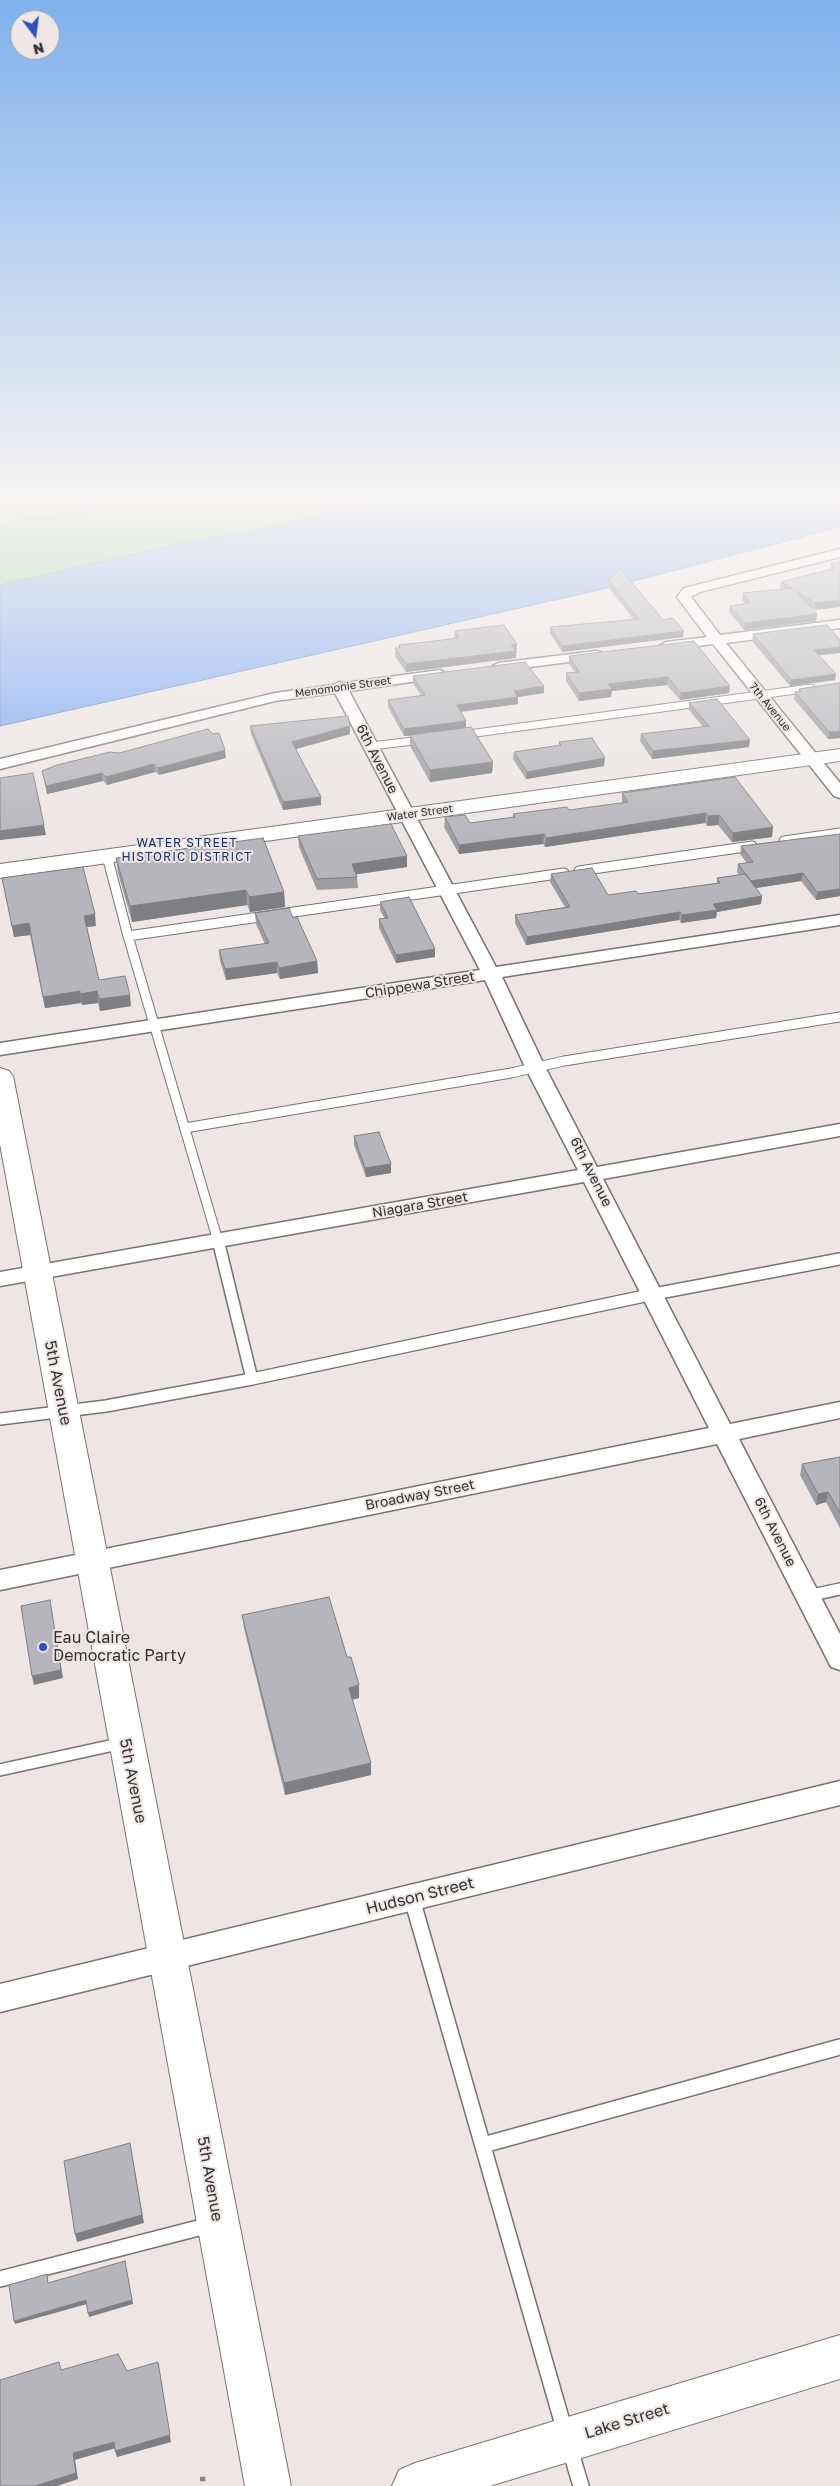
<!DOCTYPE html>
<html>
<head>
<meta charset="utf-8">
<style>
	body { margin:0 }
	#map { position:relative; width:840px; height:2486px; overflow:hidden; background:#ede6e4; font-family:"Golos Text",sans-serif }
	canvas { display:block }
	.north { position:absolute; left:10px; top:10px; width:50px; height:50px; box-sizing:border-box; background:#ede6e4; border:1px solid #a39e9c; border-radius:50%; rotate:165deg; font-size:14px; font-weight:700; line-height:20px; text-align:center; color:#353231 }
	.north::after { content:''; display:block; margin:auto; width:18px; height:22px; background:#2b51c0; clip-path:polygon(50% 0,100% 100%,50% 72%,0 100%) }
</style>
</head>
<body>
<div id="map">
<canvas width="840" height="2486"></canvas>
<div class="north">N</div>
</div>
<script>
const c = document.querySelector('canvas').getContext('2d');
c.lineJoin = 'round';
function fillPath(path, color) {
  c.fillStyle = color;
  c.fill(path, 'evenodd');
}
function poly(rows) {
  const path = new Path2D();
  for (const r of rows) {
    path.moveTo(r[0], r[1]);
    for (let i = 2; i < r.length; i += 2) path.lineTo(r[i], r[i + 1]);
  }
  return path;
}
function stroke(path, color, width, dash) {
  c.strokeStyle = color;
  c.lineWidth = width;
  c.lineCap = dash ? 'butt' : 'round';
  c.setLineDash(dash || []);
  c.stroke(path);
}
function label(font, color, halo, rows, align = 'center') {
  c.font = font + ' "Golos Text",sans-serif';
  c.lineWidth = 4;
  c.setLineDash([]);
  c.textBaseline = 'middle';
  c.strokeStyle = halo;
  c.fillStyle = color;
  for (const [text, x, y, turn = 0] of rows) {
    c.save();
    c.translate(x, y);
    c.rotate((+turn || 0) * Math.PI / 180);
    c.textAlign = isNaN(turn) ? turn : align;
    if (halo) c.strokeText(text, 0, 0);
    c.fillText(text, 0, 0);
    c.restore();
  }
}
fillPath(poly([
	[0,497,376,497,302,520,239,534,202,539,0,585]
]), '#8dd29b');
const water = poly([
	[376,497,840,497,840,527,603,589,0,726,0,585,202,539,239,534,302,520,376,497]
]);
fillPath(water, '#81acf2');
stroke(water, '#6a87b8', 1);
const laneFar3 = poly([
	[461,735,811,688],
	[371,746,422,740]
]);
const laneFar2 = poly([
	[784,841,840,833],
	[107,856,128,936,218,1241],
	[579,871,752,846],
	[128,936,564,873],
	[185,1128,511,1073,564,1061,840,1017]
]);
const laneFar1 = poly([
	[218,1240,252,1379,654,1294,840,1259],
	[0,1419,106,1406,252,1379],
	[807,1596,840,1589],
	[0,1770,123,1743]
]);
const lane = poly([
	[412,1899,565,2432],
	[483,2145,840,2047],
	[0,2279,210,2225],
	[570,2449,581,2486]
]);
const street = poly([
	[840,549,840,557,700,592,691,597,720,635,840,620,840,628,726,643,840,783,840,798,834,796,713,644,666,650,659,646,666,642,707,637,677,597,684,588,840,549],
	[596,651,601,652,603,655,601,658,498,671,491,667,498,663,596,651],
	[440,670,447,674,445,677,349,691,496,967,840,915,840,925,502,977,545,1067,597,1167,840,1124,840,1136,603,1179,730,1424,840,1402,840,1418,739,1439,840,1634,840,1670,831,1667,717,1444,0,1590,0,1570,709,1428,584,1182,0,1286,0,1272,578,1170,525,1067,485,980,0,1055,0,1043,480,970,335,693,275,701,0,769,0,759,275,693,333,685,339,682,344,683,440,670],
	[840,1781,840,1805,0,2012,0,1984,840,1781]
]);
const secondary = poly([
	[840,749,840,761,0,878,0,864,840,749],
	[0,1068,9,1071,13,1076,291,2486,245,2486,0,1144,0,1068],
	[840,2335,840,2379,490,2486,392,2486,399,2470,415,2463,840,2335]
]);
stroke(laneFar3, '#797371', 9);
stroke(laneFar2, '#797371', 11);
stroke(laneFar1, '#797371', 14);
stroke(lane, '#797371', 18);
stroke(street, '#797371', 3);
stroke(secondary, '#797371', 2);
stroke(poly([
	[0,527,18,521,58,518,85,511,116,497]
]), '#8a8584', 2, [2.5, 2.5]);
stroke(poly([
	[200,2479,206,2479]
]), '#8a8584', 4.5, [5.5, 5.5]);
stroke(laneFar3, '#fff', 7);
stroke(laneFar2, '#fff', 9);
stroke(laneFar1, '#fff', 11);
stroke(lane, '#fff', 15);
fillPath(street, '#fff');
fillPath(secondary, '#fff');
fillPath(poly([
	[840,562,815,610,811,608,817,614,816,621,744,630,729,612,730,606,745,604,742,600,743,593,782,589,780,588,781,582,830,569,831,563],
	[608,580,663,620,683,637,562,652,550,633,550,627,634,620,607,586],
	[455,631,517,651,516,652,516,658,406,672,395,656,395,648,399,648,399,645,454,639],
	[753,634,836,674,835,680,790,686,752,641],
	[569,656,730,686,729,693,680,700,667,685,612,691,611,697,579,701,566,681,566,673,575,672,569,664],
	[413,676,544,686,544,693,518,697,518,704,461,712,466,721,466,728,493,762,492,773,430,782,410,746,410,736,404,736,388,707,388,700,421,696,413,683],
	[840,683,840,738,828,739,794,699,795,692,799,692,799,689],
	[689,703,749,747,652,759,640,741,641,734,703,727,689,710],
	[250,726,350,726,350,734,296,749,321,797,321,805,283,810,251,734],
	[559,742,604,766,526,779,513,759,514,752,559,745],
	[226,758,159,775,155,772,107,785,103,781,47,794,42,771],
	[735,777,772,837,732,842,718,825,707,826,705,823,545,847,543,844,459,854,444,827,445,817,470,823,513,817,513,814,569,810,622,803,622,793],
	[840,834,840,896,816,900,801,881,756,888,762,896,761,904,717,912,716,918,681,923,679,920,526,945,515,923,515,915,565,907,550,882,551,874,608,895,638,894,717,883,717,878,739,875,737,872,738,864,747,863,740,854,741,846],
	[298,836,407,856,407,867,356,874,357,877,358,888,317,890,299,847],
	[116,858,284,892,285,907,250,912,247,905,132,922,118,873],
	[2,878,96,926,87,927,99,980,131,1006,100,1011,98,1003,82,1005,81,1003,45,1008,30,935,14,937],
	[380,902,435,957,396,963,379,928,379,919,385,919,380,910],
	[255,913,293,918,317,961,318,973,280,979,277,973,226,980,220,961,219,950,265,944,256,924],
	[354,1136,391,1164,391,1173,366,1177,354,1145],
	[840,1457,840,1528,826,1502,816,1505,800,1475,802,1464],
	[242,1615,359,1698,352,1700,371,1763,371,1775,285,1795,244,1628]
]), '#9d9ca1');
fillPath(poly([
	[840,600,840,607,815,610,815,603],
	[817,614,816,621,744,630,745,623],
	[684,631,683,637,562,652,562,646],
	[517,644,516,658,406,672,406,664],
	[840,647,840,653,813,656,814,650],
	[836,674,835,680,790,686,791,680],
	[668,677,667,685,612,691,611,697,579,701,579,693,608,684],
	[544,686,544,693,518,697,518,704,457,712,457,705,514,691],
	[730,686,729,693,680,700,681,693],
	[466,721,466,728,404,736,404,729],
	[350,726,350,734,292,750,292,742],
	[840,731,840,738,828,739,829,732],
	[750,740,749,747,652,759,653,751],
	[225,750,226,758,159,775,158,768],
	[605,758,604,766,526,779,527,772],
	[493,762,492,773,430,782,430,770],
	[154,764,155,772,107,785,106,777],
	[102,773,103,781,47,794,46,786],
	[321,797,321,805,283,810,283,802],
	[706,813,705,823,545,847,546,838],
	[719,815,718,825,707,826,708,816],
	[44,825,46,835,0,840,0,831],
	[773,827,772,837,732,842,733,833],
	[544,834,543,844,459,854,459,845],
	[407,856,407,867,352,875,352,864],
	[803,873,801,881,750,889,751,881],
	[840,889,840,896,816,900,817,892],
	[246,890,247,905,132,922,130,906],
	[284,892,285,907,250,912,249,897],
	[762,896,761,904,717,912,716,918,681,923,682,915,713,904],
	[680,912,679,920,526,945,527,937],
	[95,914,96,926,86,927,84,916],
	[29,923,30,935,14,937,12,926],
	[435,949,435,957,396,963,396,955],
	[317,961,318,973,280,979,279,968],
	[277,962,277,973,226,980,225,969],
	[80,991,81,1003,45,1008,43,997],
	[97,991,98,1003,82,1005,80,994],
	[130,995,131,1006,100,1011,99,999],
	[391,1164,391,1173,366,1177,365,1168],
	[828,1492,826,1502,816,1505,818,1494],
	[51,1609,63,1678,34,1685,32,1676],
	[359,1685,359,1698,349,1700,349,1688],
	[371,1763,371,1775,285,1795,284,1783],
	[130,2143,144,2223,77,2242,75,2234],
	[125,2261,133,2304,89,2317,88,2313],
	[86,2300,87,2304,15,2324,14,2321],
	[158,2362,171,2442,117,2457,115,2451],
	[114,2442,116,2448,75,2460,78,2479,57,2486,35,2486,73,2453]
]), '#7f7f83');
const building = poly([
	[840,562,840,600,815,603,796,591,817,614,745,623,730,606,750,603,743,593,792,588,781,582,836,568,831,563,840,562],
	[621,569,663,620,673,618,684,631,562,646,550,627,639,619,608,580,621,569],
	[504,625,517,644,511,645,516,651,406,664,395,648,400,648,399,645,459,638,455,631,504,625],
	[827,625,840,640,840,647,814,650,836,674,791,680,753,634,827,625],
	[694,641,730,686,681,693,668,677,608,684,612,689,579,693,566,673,579,672,569,656,694,641],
	[525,662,544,686,514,691,518,697,457,705,466,721,404,729,388,700,425,695,413,676,525,662],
	[840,683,840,731,829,732,795,692,801,691,799,689,840,683],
	[717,699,750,740,653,751,641,734,709,726,689,703,717,699],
	[348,716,350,726,292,742,321,797,283,802,250,726,348,716],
	[471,727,493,762,430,770,410,735,471,727],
	[208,729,213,734,219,733,225,750,158,768,154,764,106,777,102,773,46,786,42,771,57,765,110,752,119,753,208,729],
	[592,738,605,758,527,772,514,752,561,745,559,742,592,738],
	[33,773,44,825,0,831,0,778,33,773],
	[735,777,773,827,733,833,719,815,708,816,706,813,546,838,544,834,459,845,445,817,465,815,470,823,515,817,513,814,567,807,569,810,628,802,622,793,735,777],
	[391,824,407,856,352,864,357,877,317,879,298,836,391,824],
	[840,834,840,889,817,892,803,873,751,881,738,864,753,862,741,846,840,834],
	[263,838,284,892,249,897,246,890,130,906,116,858,263,838],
	[83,867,95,914,84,916,99,980,125,976,130,995,99,999,97,991,80,994,80,991,43,997,29,923,12,926,2,878,83,867],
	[592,868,608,895,636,891,638,894,720,883,717,878,745,874,762,896,713,904,717,910,682,915,680,912,527,937,515,915,570,907,551,874,592,868],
	[409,897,435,949,396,955,379,919,388,918,380,902,409,897],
	[289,908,293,918,297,917,317,961,279,968,277,962,225,969,219,950,269,943,255,913,289,908],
	[379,1132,391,1164,365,1168,354,1136,379,1132],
	[840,1457,840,1513,828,1492,818,1494,802,1464,840,1457],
	[329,1597,347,1657,351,1657,359,1685,349,1688,371,1763,284,1783,242,1615,329,1597],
	[50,1600,61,1670,32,1676,21,1606,50,1600],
	[130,2143,142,2215,75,2234,64,2161,130,2143],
	[125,2261,132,2300,88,2313,86,2300,14,2321,9,2285,47,2274,48,2283,125,2261],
	[118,2354,127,2371,158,2362,170,2435,115,2451,114,2442,73,2453,76,2473,35,2486,0,2486,0,2380,59,2362,61,2370,118,2354]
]);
fillPath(building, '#b6b5bb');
stroke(building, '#7f7f83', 1);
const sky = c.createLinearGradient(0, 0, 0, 845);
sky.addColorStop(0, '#7fb1ec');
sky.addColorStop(0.59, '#f7f4f3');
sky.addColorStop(1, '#f7f4f300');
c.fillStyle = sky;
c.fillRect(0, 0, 840, 845);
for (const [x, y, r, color] of [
	[43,1647,5,"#2b51c0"]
]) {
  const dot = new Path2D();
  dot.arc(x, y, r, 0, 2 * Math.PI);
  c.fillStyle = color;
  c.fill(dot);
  stroke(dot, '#ede6e4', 2);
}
label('11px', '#353231', '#ede6e4', [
	["Menomonie Street",343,687,-8],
	["7th Avenue",770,707,51],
	["Water Street",420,813,-8]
]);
c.letterSpacing = '1px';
label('12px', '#1b2f66', '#ede6e4', [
	["WATER STREET",187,843],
	["HISTORIC DISTRICT",187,857]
]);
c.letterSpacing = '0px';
label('14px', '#353231', '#ede6e4', [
	["6th Avenue",377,759,63],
	["Chippewa Street",420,985,-9],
	["6th Avenue",591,1172,63],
	["Niagara Street",420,1205,-10],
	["Broadway Street",420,1495,-11],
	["6th Avenue",775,1532,63]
]);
label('16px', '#353231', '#ede6e4', [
	["5th Avenue",58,1383,79],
	["5th Avenue",133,1781,79],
	["Hudson Street",420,1896,-14],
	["5th Avenue",210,2179,80],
	["Lake Street",627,2421,-17]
]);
label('16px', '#353231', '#ede6e4', [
	["Eau Claire",53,1638],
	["Democratic Party",53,1656]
], 'left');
</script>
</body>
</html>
